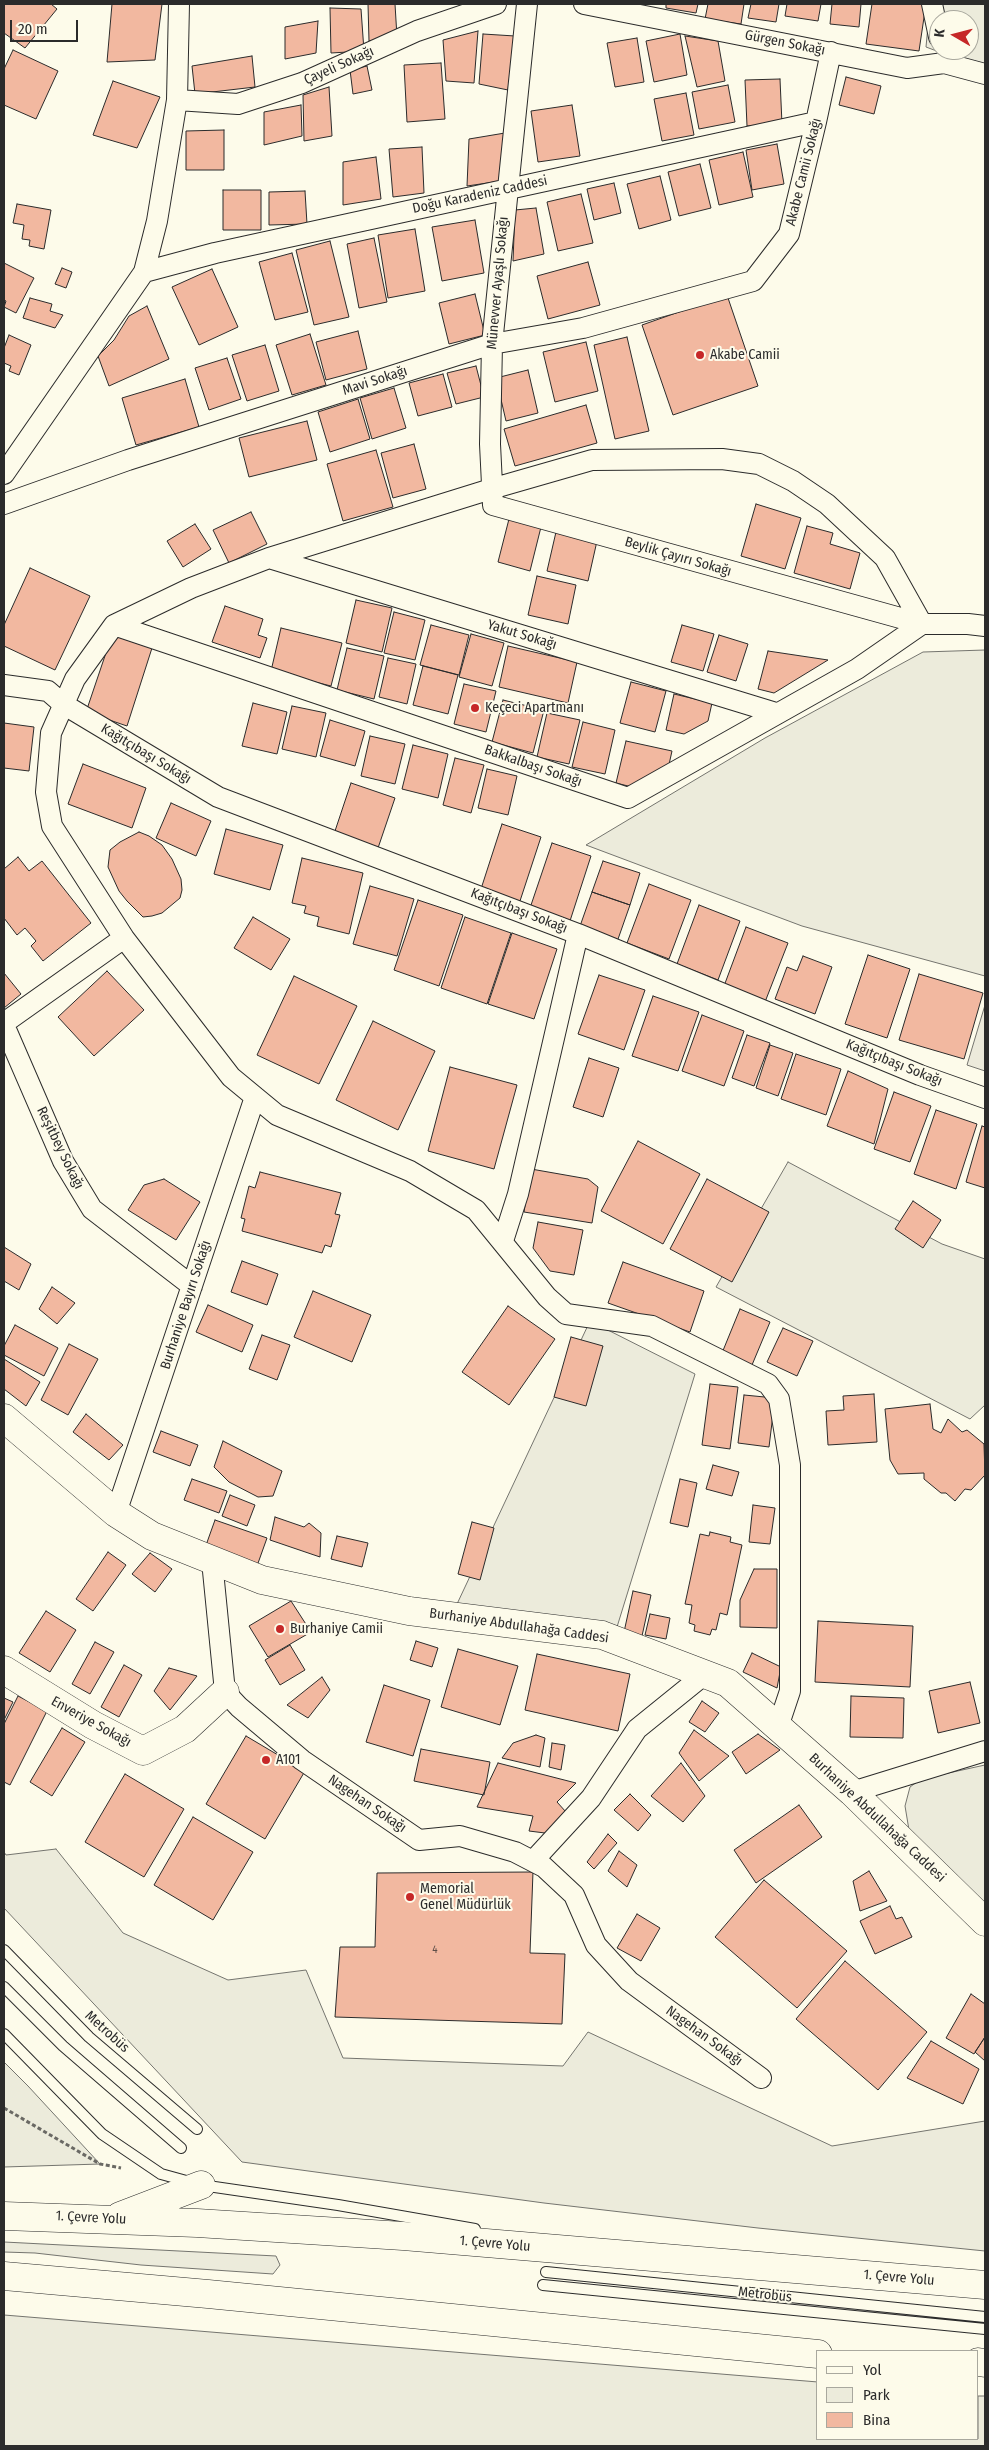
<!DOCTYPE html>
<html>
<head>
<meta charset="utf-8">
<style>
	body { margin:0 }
	#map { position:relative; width:989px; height:2450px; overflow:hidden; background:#fdfbea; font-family:"Fira Sans Condensed",sans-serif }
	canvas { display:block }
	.frame { position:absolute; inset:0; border:5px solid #2b2b2b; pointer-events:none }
	.legend { position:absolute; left:816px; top:2350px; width:162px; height:90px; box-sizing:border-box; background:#fdfbea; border:1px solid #a9a89e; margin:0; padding:6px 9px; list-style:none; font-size:15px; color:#2b2b2b }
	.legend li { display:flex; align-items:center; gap:10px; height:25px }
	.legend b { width:25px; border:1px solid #a9a89e }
	.north { position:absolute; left:929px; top:10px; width:50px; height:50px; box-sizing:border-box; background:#fdfbea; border:1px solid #a9a89e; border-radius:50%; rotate:278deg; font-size:14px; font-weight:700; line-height:20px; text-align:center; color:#2b2b2b }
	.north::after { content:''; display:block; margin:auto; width:18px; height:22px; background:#c62828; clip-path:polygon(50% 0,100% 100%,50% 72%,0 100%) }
	.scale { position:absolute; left:10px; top:20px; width:68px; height:22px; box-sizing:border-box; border:2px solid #2b2b2b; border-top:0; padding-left:6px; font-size:15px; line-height:18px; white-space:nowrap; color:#2b2b2b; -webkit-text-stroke:4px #fdfbea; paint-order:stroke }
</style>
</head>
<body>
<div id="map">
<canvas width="989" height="2450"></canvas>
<div class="frame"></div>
<ul class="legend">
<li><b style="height:6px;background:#fdfbea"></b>Yol</li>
<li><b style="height:14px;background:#ecebdb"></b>Park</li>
<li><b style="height:14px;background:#f2b8a0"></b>Bina</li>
</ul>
<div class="north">K</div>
<div class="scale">20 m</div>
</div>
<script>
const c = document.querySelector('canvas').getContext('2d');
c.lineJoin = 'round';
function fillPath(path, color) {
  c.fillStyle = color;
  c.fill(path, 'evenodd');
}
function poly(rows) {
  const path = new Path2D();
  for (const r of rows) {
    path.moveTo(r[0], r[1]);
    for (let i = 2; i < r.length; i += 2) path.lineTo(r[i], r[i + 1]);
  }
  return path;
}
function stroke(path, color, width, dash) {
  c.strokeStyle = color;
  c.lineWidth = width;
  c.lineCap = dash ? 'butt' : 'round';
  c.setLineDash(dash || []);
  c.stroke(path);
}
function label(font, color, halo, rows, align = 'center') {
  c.font = font + ' "Fira Sans Condensed",sans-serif';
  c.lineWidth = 4;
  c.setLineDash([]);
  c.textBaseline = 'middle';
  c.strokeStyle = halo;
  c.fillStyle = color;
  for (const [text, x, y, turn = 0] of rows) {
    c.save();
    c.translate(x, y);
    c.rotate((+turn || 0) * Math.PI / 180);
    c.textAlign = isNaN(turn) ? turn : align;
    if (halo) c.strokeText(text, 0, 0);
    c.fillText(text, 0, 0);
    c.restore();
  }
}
const green = poly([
	[930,4,985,4,985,69,926,47,930,4],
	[939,20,969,20,969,50,939,50,939,20],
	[985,650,985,976,802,926,586,845,765,738,923,652,985,650],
	[788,1162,942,1244,985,1259,985,1405,970,1419,716,1287,788,1162],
	[590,1321,695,1374,617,1627,457,1604,590,1321],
	[985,1765,985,1907,909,1830,905,1806,910,1787,921,1779,985,1765],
	[56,1849,123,1933,228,1980,306,1970,343,2058,563,2066,588,2032,832,2146,985,2121,985,2251,758,2228,544,2203,242,2162,4,1908,4,1852,6,1855,56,1849],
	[4,2062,28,2086,100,2164,4,2167,4,2062],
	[4,2242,276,2256,280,2265,273,2274,141,2265,35,2253,4,2252,4,2242],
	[4,2315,818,2382,818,2439,978,2439,978,2396,985,2396,985,2446,4,2446,4,2315]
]);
fillPath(green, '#ecebdb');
stroke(green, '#74746e', 1);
const parking = poly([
	[985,1005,985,1071,967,1065,985,1005]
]);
fillPath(parking, '#eceadb');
stroke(parking, '#74746e', 1);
const building = poly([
	[4,4,51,4,57,9,25,48,4,33,4,4],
	[112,4,162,4,155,60,107,62,112,4],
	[368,4,395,4,397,37,369,41,368,4],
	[666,4,698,4,696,13,666,8,666,4],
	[708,4,744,4,741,24,705,19,708,4],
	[751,4,779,4,776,22,748,18,751,4],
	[787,4,821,4,818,21,785,16,787,4],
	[832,4,861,4,859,27,830,24,832,4],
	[872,4,926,4,919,51,866,44,872,4],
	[330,8,361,9,364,51,331,53,330,8],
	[318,21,316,53,285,59,285,27,318,21],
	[478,31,474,83,446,81,443,40,478,31],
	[483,34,515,36,508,90,479,84,483,34],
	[680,34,687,75,654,82,646,41,680,34],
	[685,36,718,41,725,81,697,87,685,36],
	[637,38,644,82,615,87,607,43,637,38],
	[13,50,58,71,36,119,4,105,4,69,13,50],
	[252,56,255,87,195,94,192,66,252,56],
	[441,63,445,119,407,122,404,65,441,63],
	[367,66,372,90,353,94,350,70,367,66],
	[846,77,881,86,874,114,839,105,846,77],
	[780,79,782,124,747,126,745,80,780,79],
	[113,81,160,97,137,148,93,135,113,81],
	[728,85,735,122,699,129,692,92,728,85],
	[329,87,332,136,304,141,303,95,329,87],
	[686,93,694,135,662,141,654,99,686,93],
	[301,105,302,136,264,145,264,112,301,105],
	[572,105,580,156,538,162,531,111,572,105],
	[224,130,224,170,186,170,186,131,224,130],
	[505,133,501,181,467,186,469,139,505,133],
	[777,144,784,184,752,190,746,150,777,144],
	[422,147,424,193,393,197,389,149,422,147],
	[743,152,753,197,719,205,709,160,743,152],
	[376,157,381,199,343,205,343,162,376,157],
	[700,164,711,208,679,216,668,172,700,164],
	[660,176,671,220,639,229,627,184,660,176],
	[614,183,621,213,594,220,587,189,614,183],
	[223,190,261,190,261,230,223,230,223,190],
	[305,191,307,224,269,225,269,192,305,191],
	[581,194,593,243,558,251,547,202,581,194],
	[17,204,51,210,44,249,29,246,30,240,22,239,24,225,13,223,17,204],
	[536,208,544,254,513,261,515,210,536,208],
	[475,220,484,273,442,281,432,227,475,220],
	[415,229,425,291,388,298,378,235,415,229],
	[374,238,387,302,359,308,347,244,374,238],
	[330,241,349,317,314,325,296,250,330,241],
	[292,253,308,312,275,320,259,262,292,253],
	[588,262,600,305,548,319,537,276,588,262],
	[4,263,34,278,16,313,4,307,6,301,4,300,4,263],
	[62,268,72,272,66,288,55,284,62,268],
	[212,269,238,327,199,345,172,287,212,269],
	[475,294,485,335,449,344,439,303,475,294],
	[727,295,758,386,673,415,642,325,727,295],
	[30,298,52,304,50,311,63,315,55,328,23,318,30,298],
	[147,306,169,359,109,386,98,356,114,340,129,316,147,306],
	[358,331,367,369,326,380,316,342,358,331],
	[310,334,326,385,292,395,276,345,310,334],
	[9,335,31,345,19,375,9,371,11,366,4,363,4,348,9,335],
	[627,337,649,431,615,439,594,345,627,337],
	[586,342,598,391,555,402,543,352,586,342],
	[265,345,279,391,247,401,232,355,265,345],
	[227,358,241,399,209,410,195,368,227,358],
	[476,366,484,397,456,404,447,373,476,366],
	[528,370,538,413,506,421,496,378,528,370],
	[443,374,452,407,418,416,409,383,443,374],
	[185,379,199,427,136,445,122,398,185,379],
	[394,388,406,428,372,439,360,398,394,388],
	[358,399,370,439,330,452,318,412,358,399],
	[586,405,597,443,515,466,504,429,586,405],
	[307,421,317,460,249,477,239,438,307,421],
	[414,444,426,489,393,498,381,453,414,444],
	[376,450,393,507,343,521,327,464,376,450],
	[756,504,801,518,785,569,741,556,756,504],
	[251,512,267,544,229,563,213,530,251,512],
	[509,519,541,527,530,571,498,562,509,519],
	[195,524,211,549,183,567,167,541,195,524],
	[807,526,833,533,830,544,860,553,850,589,794,573,807,526],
	[556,532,597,541,588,581,547,571,556,532],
	[30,568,90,596,55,670,4,646,4,625,30,568],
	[537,576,576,585,568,624,528,615,537,576],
	[356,600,392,608,382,652,346,643,356,600],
	[225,606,263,619,258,635,267,638,260,658,212,642,225,606],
	[394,612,425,620,415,660,384,653,394,612],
	[431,625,469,635,459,675,420,665,431,625],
	[682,625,714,634,703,671,671,662,682,625],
	[281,628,342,643,331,686,271,671,281,628],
	[471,634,504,643,492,686,459,677,471,634],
	[112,635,152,648,127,726,86,712,112,635],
	[719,635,748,644,736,681,707,672,719,635],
	[508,646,577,662,568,703,499,687,508,646],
	[347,648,384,656,374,699,337,690,347,648],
	[768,651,828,660,774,693,758,689,768,651],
	[388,658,416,664,407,704,379,697,388,658],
	[423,666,458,675,448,714,413,705,423,666],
	[631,682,666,691,655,732,620,723,631,682],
	[464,684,496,691,486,732,454,724,464,684],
	[674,694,712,703,708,721,684,734,666,730,674,694],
	[503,700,544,710,533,753,492,742,503,700],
	[253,703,287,712,277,754,242,746,253,703],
	[292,706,326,713,316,757,282,749,292,706],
	[547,713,580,720,569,764,537,757,547,713],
	[330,720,365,731,355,766,320,756,330,720],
	[583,722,615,730,605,774,572,767,583,722],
	[4,723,34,727,29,771,4,768,4,723],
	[370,736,405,744,395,784,361,776,370,736],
	[626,741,672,751,668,769,632,787,616,783,626,741],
	[413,745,448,754,438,798,402,789,413,745],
	[455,758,484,765,471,813,443,805,455,758],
	[83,764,146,788,132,828,68,804,83,764],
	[487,769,517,776,508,815,478,808,487,769],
	[351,783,395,798,377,851,333,837,351,783],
	[171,803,211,821,196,856,156,838,171,803],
	[502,824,541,837,519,904,480,892,502,824],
	[226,829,283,845,270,890,214,874,226,829],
	[139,832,149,836,162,845,172,859,181,879,182,890,180,898,162,913,152,916,143,917,127,901,119,891,108,867,110,850,120,842,139,832],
	[552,843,591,856,569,924,529,911,552,843],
	[18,857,29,871,42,861,91,923,43,961,31,946,36,941,25,928,17,935,4,918,4,869,18,857],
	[302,858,363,873,349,934,317,926,319,917,304,913,306,906,292,903,302,858],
	[603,861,640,873,630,905,592,892,603,861],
	[649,884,691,900,669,959,627,943,649,884],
	[370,886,414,899,397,956,353,944,370,886],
	[592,892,630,905,617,942,579,929,592,892],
	[418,900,463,915,439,986,394,970,418,900],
	[699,905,740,921,718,980,677,964,699,905],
	[253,917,290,939,271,970,234,948,253,917],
	[465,917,511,933,487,1004,441,988,465,917],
	[746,927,788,943,765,1002,724,986,746,927],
	[512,933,557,949,534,1019,488,1004,512,933],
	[868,955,910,969,887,1038,845,1024,868,955],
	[803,956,832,967,815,1014,775,999,787,967,797,971,803,956],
	[107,971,144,1010,94,1056,58,1017,107,971],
	[4,973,21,994,4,1008,4,973],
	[919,974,983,993,964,1059,899,1040,919,974],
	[599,975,645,990,624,1050,578,1034,599,975],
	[294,976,357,1006,319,1084,257,1055,294,976],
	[653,996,699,1012,678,1071,632,1056,653,996],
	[702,1015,744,1031,724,1086,682,1071,702,1015],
	[373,1021,435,1051,398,1130,336,1100,373,1021],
	[747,1035,770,1043,754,1086,732,1078,747,1035],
	[770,1045,793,1053,778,1096,756,1088,770,1045],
	[796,1054,841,1069,826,1115,781,1099,796,1054],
	[589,1058,619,1068,603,1117,573,1107,589,1058],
	[450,1067,517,1085,494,1169,428,1151,450,1067],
	[848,1071,888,1089,874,1144,827,1126,848,1071],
	[894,1092,931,1106,910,1162,874,1149,894,1092],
	[936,1110,977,1124,956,1189,914,1174,936,1110],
	[982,1126,985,1127,985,1188,966,1182,982,1126],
	[638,1141,700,1174,663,1244,601,1211,638,1141],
	[531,1169,588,1179,598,1187,592,1223,524,1212,531,1169],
	[260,1172,341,1193,335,1214,340,1215,331,1247,325,1245,322,1253,242,1231,245,1219,241,1218,249,1186,255,1188,260,1172],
	[164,1179,200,1202,176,1240,128,1210,144,1185,164,1179],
	[707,1179,769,1212,732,1282,670,1249,707,1179],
	[913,1201,941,1220,923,1248,895,1229,913,1201],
	[538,1222,583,1230,574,1275,550,1271,533,1248,538,1222],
	[4,1247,31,1264,19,1290,4,1281,4,1247],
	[242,1261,278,1274,267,1305,231,1292,242,1261],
	[623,1262,704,1291,690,1332,608,1303,623,1262],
	[52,1287,75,1303,57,1324,39,1309,52,1287],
	[313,1291,371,1315,352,1362,294,1337,313,1291],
	[208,1305,253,1325,242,1352,196,1332,208,1305],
	[508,1306,555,1339,509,1405,462,1372,508,1306],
	[740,1309,770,1322,752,1365,722,1353,740,1309],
	[15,1325,58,1348,44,1376,4,1355,4,1346,15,1325],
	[783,1328,813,1341,797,1376,767,1362,783,1328],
	[262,1335,290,1345,277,1380,249,1369,262,1335],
	[571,1337,603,1346,586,1406,554,1397,571,1337],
	[69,1344,98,1359,68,1415,41,1400,69,1344],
	[4,1359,40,1382,26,1406,4,1389,4,1359],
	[710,1384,738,1387,730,1449,702,1445,710,1384],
	[874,1394,877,1442,828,1445,826,1411,844,1410,843,1396,874,1394],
	[744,1395,775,1398,769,1447,738,1443,744,1395],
	[930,1404,933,1429,941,1433,948,1419,962,1432,967,1430,984,1444,985,1475,971,1490,965,1489,955,1501,946,1493,941,1493,924,1479,924,1473,898,1474,890,1460,885,1409,930,1404],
	[86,1414,123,1445,109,1460,73,1432,86,1414],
	[161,1431,198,1445,190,1466,153,1452,161,1431],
	[223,1441,282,1471,273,1496,258,1497,229,1482,214,1467,223,1441],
	[713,1465,739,1472,732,1496,706,1489,713,1465],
	[192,1479,227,1491,219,1513,184,1500,192,1479],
	[680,1479,697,1483,688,1527,670,1523,680,1479],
	[230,1495,255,1505,247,1526,222,1516,230,1495],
	[753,1505,775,1508,770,1544,749,1542,753,1505],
	[275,1517,304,1527,309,1523,321,1533,320,1557,270,1540,275,1517],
	[215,1520,267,1538,257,1566,205,1548,215,1520],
	[472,1522,494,1528,480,1580,458,1574,472,1522],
	[710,1532,731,1537,730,1542,742,1545,727,1615,720,1613,716,1630,712,1629,710,1635,694,1631,695,1625,689,1623,692,1605,685,1604,700,1534,709,1536,710,1532],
	[337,1536,368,1543,362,1567,331,1559,337,1536],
	[108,1552,126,1565,93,1611,76,1599,108,1552],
	[150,1553,172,1569,155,1592,132,1574,150,1553],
	[754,1569,777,1569,777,1628,740,1627,740,1600,754,1569],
	[633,1591,651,1595,642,1636,624,1632,633,1591],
	[291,1601,311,1632,268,1657,249,1626,291,1601],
	[46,1611,76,1630,50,1672,19,1653,46,1611],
	[650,1614,670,1618,666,1639,645,1635,650,1614],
	[818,1621,913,1626,910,1687,815,1682,818,1621],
	[416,1641,438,1648,432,1667,410,1660,416,1641],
	[95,1642,114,1652,90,1694,72,1684,95,1642],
	[290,1645,305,1670,280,1685,265,1660,290,1645],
	[458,1649,518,1666,500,1725,441,1707,458,1649],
	[752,1653,781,1667,777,1688,743,1672,752,1653],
	[537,1654,630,1674,618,1731,525,1710,537,1654],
	[124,1665,142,1675,119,1717,101,1707,124,1665],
	[169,1668,197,1676,170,1710,154,1691,169,1668],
	[322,1677,330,1690,308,1718,287,1705,322,1677],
	[970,1682,980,1723,938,1733,929,1691,970,1682],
	[384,1685,430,1700,413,1756,366,1742,384,1685],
	[18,1696,47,1711,10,1785,4,1782,4,1724,18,1696],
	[851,1696,904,1698,903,1738,850,1737,851,1696],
	[4,1698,13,1702,4,1720,4,1698],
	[702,1701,719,1713,705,1732,689,1722,702,1701],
	[62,1728,85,1742,52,1796,30,1782,62,1728],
	[694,1730,729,1756,699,1781,679,1753,694,1730],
	[758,1734,780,1750,746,1774,732,1752,758,1734],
	[536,1735,545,1738,540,1767,502,1758,513,1743,536,1735],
	[246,1736,305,1771,265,1839,206,1804,246,1736],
	[552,1743,565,1745,561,1770,549,1767,552,1743],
	[421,1749,490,1762,484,1795,414,1781,421,1749],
	[498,1763,576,1783,557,1802,566,1812,545,1833,529,1831,533,1816,477,1807,498,1763],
	[681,1763,705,1796,683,1822,651,1796,681,1763],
	[125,1774,184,1809,144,1877,85,1842,125,1774],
	[630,1794,651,1815,638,1831,614,1810,630,1794],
	[799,1805,822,1837,756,1883,734,1850,799,1805],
	[193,1817,253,1852,213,1920,154,1885,193,1817],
	[608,1834,617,1843,594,1869,587,1862,608,1834],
	[619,1851,637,1865,627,1887,608,1871,619,1851],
	[869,1871,887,1901,860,1911,853,1881,869,1871],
	[533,1872,530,1953,565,1954,562,2024,335,2017,340,1947,375,1947,377,1873,533,1872],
	[764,1880,847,1951,797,2008,715,1937,764,1880],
	[890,1906,896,1919,902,1917,912,1937,875,1954,860,1921,890,1906],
	[637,1914,660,1928,641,1961,617,1948,637,1914],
	[845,1961,927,2032,878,2090,796,2019,845,1961],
	[971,1994,985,2004,985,2037,974,2054,946,2038,971,1994],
	[985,2037,985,2061,975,2052,985,2037],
	[931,2041,979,2069,963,2104,907,2078,931,2041]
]);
fillPath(building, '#f2b8a0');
stroke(building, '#2b2b2b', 1);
const lane = poly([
	[4,1950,89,2037,197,2129],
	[4,1987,63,2046,181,2148],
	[4,2034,102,2134,161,2174,201,2185,338,2205,475,2229],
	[546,2272,985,2317],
	[543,2285,985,2329]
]);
const street = poly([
	[527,4,492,344,490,444,493,505,922,624,968,624,985,626],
	[584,4,907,68,944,63,985,74],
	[932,4,939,37],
	[177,100,238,104,302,83,417,31,496,4],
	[144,272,215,253,816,122],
	[4,474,144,272,157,221,177,100,179,4],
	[4,504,128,460,492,344,583,328,753,281,789,234,816,122,831,52],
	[269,558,776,713],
	[114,625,628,798,857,669,922,624],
	[4,685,48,691,63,704,218,797,578,934,920,1075,985,1098],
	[4,1023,124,938],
	[4,1025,63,1161,92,1209,192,1286],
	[503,1241,518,1194,578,934],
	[116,1513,255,1097],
	[212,1561,225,1692,239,1707,302,1760,419,1840,460,1836,515,1852,544,1867,574,1895,596,1945,629,1981,761,2078],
	[778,1727,790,1691,790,1465,779,1399,768,1384,652,1326,566,1314,547,1297,476,1210,410,1171,277,1115,231,1077,124,938,52,826,46,792,51,733,75,679,114,625,191,588,269,558,491,489,592,460,722,459,759,464,793,481,827,504,885,558,922,624],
	[852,1792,985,1751],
	[533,1861,591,1798,637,1729,705,1674]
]);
const secondary = poly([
	[4,1418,116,1513,152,1536,262,1580,409,1611,602,1635,728,1683,852,1792,985,1922],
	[4,1670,93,1725,143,1751,185,1729,225,1692]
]);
const highway = poly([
	[4,2216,197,2223,403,2236,985,2285],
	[120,2216,201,2185],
	[4,2276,208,2294,818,2354],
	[978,2362,985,2363]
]);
stroke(lane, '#2b2b2b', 12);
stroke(street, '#2b2b2b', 22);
stroke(secondary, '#2b2b2b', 29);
stroke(highway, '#2b2b2b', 29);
stroke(poly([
	[4,2108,100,2164,121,2168]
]), '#6a6964', 3, [4, 2.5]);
stroke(lane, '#fdfbea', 10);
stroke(street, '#fdfbea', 20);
stroke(secondary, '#fdfbea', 28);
stroke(highway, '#fdfbea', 28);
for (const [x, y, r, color] of [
	[700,355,5,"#c62828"],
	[475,708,5,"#c62828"],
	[280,1629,5,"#c62828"],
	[266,1760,5,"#c62828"],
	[410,1897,5,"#c62828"]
]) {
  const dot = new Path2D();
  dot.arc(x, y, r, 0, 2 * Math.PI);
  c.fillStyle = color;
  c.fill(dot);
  stroke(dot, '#fdfbea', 2);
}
label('11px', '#5d4e48', null, [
	["4",435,1950]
]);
label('14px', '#2b2b2b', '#fdfbea', [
	["Gürgen Sokağı",785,43,11],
	["Çayeli Sokağı",339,66,-24],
	["Akabe Camii Sokağı",804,172,-76],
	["Doğu Karadeniz Caddesi",480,195,-12],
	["Münevver Ayaşlı Sokağı",498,283,-85],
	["Mavi Sokağı",375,381,-18],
	["Beylik Çayırı Sokağı",678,557,16],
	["Yakut Sokağı",522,635,17],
	["Kağıtçıbaşı Sokağı",146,754,31],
	["Bakkalbaşı Sokağı",533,766,19],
	["Kağıtçıbaşı Sokağı",519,911,21],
	["Kağıtçıbaşı Sokağı",894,1063,22],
	["Reşitbey Sokağı",60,1148,64],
	["Burhaniye Bayırı Sokağı",186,1305,-72],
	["Burhaniye Abdullahağa Caddesi",519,1626,8],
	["Enveriye Sokağı",91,1722,29],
	["Nagehan Sokağı",367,1804,34],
	["Burhaniye Abdullahağa Caddesi",877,1818,43],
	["Metrobüs",107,2032,42],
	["Nagehan Sokağı",704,2036,36],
	["1. Çevre Yolu",91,2218,3],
	["1. Çevre Yolu",495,2244,5],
	["1. Çevre Yolu",899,2278,5],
	["Metrobüs",765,2295,6]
]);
label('14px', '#2b2b2b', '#fdfbea', [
	["Akabe Camii",710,355],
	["Keçeci Apartmanı",485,708],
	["Burhaniye Camii",290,1629],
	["A101",276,1760],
	["Memorial",420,1889],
	["Genel Müdürlük",420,1905]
], 'left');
</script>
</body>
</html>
